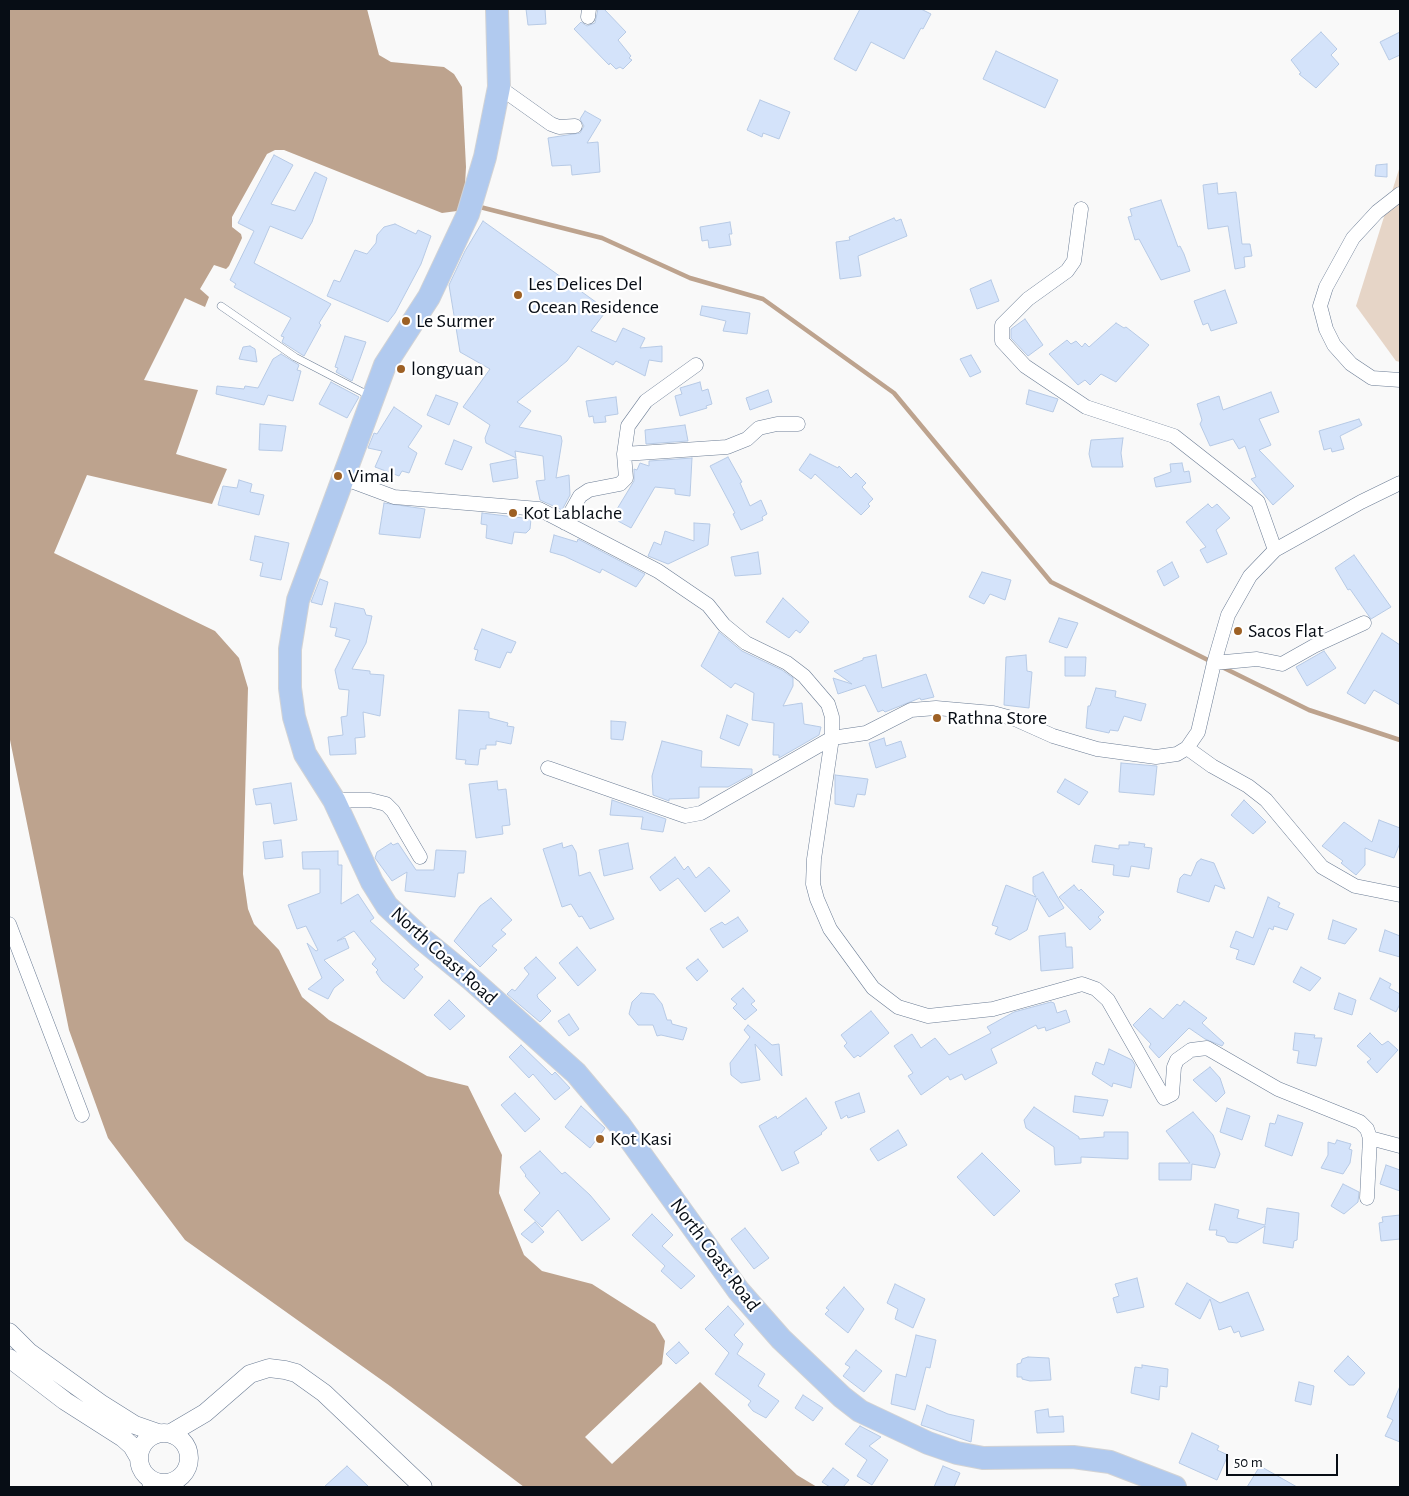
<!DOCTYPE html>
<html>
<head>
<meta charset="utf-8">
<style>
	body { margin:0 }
	#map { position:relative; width:1409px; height:1496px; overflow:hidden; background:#f9f9f9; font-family:"Alegreya Sans",sans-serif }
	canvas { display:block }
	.frame { position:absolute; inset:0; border:10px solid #070d15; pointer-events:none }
	.scale { position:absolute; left:1226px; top:1454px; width:112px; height:22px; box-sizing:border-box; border:2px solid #070d15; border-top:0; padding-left:6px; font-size:15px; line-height:18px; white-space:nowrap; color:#070d15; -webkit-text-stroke:4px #fff; paint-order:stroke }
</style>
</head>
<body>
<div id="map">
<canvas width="1409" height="1496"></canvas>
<div class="frame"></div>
<div class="scale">50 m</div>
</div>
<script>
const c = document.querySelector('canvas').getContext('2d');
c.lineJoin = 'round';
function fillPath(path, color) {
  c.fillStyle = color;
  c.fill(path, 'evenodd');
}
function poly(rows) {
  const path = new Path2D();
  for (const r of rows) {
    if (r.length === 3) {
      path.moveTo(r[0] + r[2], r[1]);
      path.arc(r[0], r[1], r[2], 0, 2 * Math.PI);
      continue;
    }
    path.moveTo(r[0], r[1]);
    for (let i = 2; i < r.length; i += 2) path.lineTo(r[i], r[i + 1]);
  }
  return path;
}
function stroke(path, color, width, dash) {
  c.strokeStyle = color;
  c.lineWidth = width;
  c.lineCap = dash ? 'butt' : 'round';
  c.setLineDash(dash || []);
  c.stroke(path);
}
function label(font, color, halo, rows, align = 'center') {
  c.font = font + ' "Alegreya Sans",sans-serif';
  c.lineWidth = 4.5;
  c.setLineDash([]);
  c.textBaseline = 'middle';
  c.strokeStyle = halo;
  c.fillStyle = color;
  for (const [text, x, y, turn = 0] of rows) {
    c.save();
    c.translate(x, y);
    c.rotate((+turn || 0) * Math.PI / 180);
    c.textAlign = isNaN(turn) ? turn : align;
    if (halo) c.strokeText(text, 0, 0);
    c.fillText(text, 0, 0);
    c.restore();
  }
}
fillPath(poly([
	[1400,166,1400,362,1396,361,1356,306]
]), '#e6d5c7');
fillPath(poly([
	[9,9,367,9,379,55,391,62,444,67,454,74,462,87,466,167,464,203,457,211,442,213,284,150,275,150,267,154,232,217,232,227,241,234,242,238,229,266,226,269,214,265,200,289,209,297,205,307,185,298,144,380,198,390,176,454,227,469,212,504,87,475,54,553,215,631,239,658,248,688,243,874,248,909,254,924,279,950,302,997,329,1020,427,1076,468,1086,502,1155,499,1193,524,1255,542,1271,592,1284,655,1324,665,1341,662,1364,585,1437,612,1464,700,1382,797,1475,817,1487,524,1487,390,1386,185,1240,108,1138,69,1030,9,735]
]), '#bda38e');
stroke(poly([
	[476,206,602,238,690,278,763,299,894,393,1051,582,1212,662],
	[1222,667,1309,710,1400,740]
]), '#bda38e', 4.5);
const building = poly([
	[526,9,545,9,546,24,528,25,526,9],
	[598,9,604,9,626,32,618,40,631,56,629,58,632,60,623,69,620,67,616,69,610,63,609,65,574,29,581,22,587,26,595,23,598,9],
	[860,9,921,9,931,14,923,29,921,28,904,59,871,42,856,71,834,59,860,9],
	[1321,32,1337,49,1331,55,1339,64,1316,88,1299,74,1301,73,1291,60,1321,32],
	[1400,32,1400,55,1389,60,1380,42,1400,32],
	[996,51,1058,80,1045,108,983,79,996,51],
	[760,100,790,112,779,139,763,133,762,137,747,130,760,100],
	[585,111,601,120,587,143,598,142,600,172,572,175,571,165,552,166,548,138,580,133,584,126,580,119,585,111],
	[274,155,293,165,271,204,295,211,315,172,327,178,312,222,302,239,270,226,254,263,331,304,319,323,321,325,304,356,282,342,284,337,281,336,291,318,234,287,236,284,230,280,254,231,238,223,274,155],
	[1387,164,1387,177,1375,176,1376,165,1387,164],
	[1217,183,1218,194,1236,192,1242,244,1250,244,1252,256,1244,257,1245,267,1235,269,1228,226,1208,229,1203,185,1217,183],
	[1161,200,1178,247,1180,246,1184,254,1190,271,1161,280,1139,239,1135,240,1128,217,1132,216,1130,209,1161,200],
	[894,218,896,221,901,219,907,236,858,256,861,276,840,279,836,242,850,240,849,237,894,218],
	[483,221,607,310,591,331,616,342,623,328,645,338,640,348,662,346,662,362,649,360,645,376,616,361,613,365,578,346,567,361,517,402,531,411,519,427,561,436,562,441,556,478,569,475,570,495,562,510,540,500,536,481,545,480,543,456,515,451,516,458,486,443,485,438,490,425,463,407,490,369,460,352,449,285,465,251,483,221],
	[730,222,732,234,729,234,731,245,709,248,708,240,702,241,700,227,730,222],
	[395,224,416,234,418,230,431,236,421,264,395,313,388,322,327,296,334,280,340,282,355,250,367,254,376,243,377,235,384,227,395,224],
	[991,280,999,301,977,309,970,289,991,280],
	[1225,290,1237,323,1211,331,1208,323,1203,325,1194,301,1225,290],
	[702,306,750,313,747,334,723,331,726,321,700,315,702,306],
	[1025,319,1043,345,1028,356,1011,338,1011,329,1025,319],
	[1116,323,1124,328,1126,327,1149,345,1116,382,1101,374,1090,385,1085,380,1078,385,1049,354,1067,340,1071,344,1076,341,1082,347,1085,343,1089,347,1116,323],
	[345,336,366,342,352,381,336,372,338,368,335,367,345,336],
	[250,346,255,349,257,362,239,359,243,347,250,346],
	[281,354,299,365,297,370,301,371,293,401,268,395,264,405,216,394,217,386,244,389,245,386,258,388,273,359,281,354],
	[971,355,981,372,970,377,960,359,971,355],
	[331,382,359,397,347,418,319,404,331,382],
	[700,382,702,391,708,389,712,404,706,406,707,408,680,416,675,396,682,394,680,388,700,382],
	[768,390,772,402,750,410,746,398,768,390],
	[1029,390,1058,399,1053,412,1026,404,1029,390],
	[1271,392,1279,412,1259,419,1271,445,1259,450,1294,486,1273,505,1251,479,1256,477,1245,446,1239,449,1233,439,1210,446,1200,424,1202,420,1197,404,1219,396,1223,410,1271,392],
	[436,395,458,403,449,425,427,415,436,395],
	[616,397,618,414,605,416,606,422,594,423,593,416,589,417,586,401,616,397],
	[394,407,422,426,408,447,417,453,409,473,402,471,399,476,375,467,382,451,368,448,374,433,377,434,394,407],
	[1359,419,1362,425,1340,436,1344,449,1332,452,1331,448,1324,450,1319,431,1359,419],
	[260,424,286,426,282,451,259,450,260,424],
	[685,425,688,441,646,444,645,430,685,425],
	[1123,438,1121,453,1123,467,1092,467,1089,454,1091,440,1123,438],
	[454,440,472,447,462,470,445,464,454,440],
	[810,454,838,468,839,466,851,478,856,473,866,483,862,487,873,499,868,504,870,506,861,515,815,474,811,479,799,470,810,454],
	[728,457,742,482,740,483,750,506,761,500,767,514,762,517,763,520,741,530,733,514,735,513,710,466,728,457],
	[692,458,690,496,675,494,675,489,655,487,631,528,618,521,620,518,614,514,634,481,634,469,637,470,640,463,649,466,649,461,692,458],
	[516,459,518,478,493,482,490,464,516,459],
	[1182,463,1184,472,1189,471,1191,482,1156,487,1154,478,1171,472,1170,464,1182,463],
	[239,480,252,484,250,492,264,495,259,515,218,505,223,486,237,488,239,480],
	[384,503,425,509,420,538,379,534,384,503],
	[1208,504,1212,508,1217,504,1230,518,1216,530,1227,554,1207,563,1200,550,1206,547,1186,522,1208,504],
	[482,513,531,519,530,529,526,533,514,532,512,544,486,538,487,525,481,524,482,513],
	[694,523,710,524,708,545,668,564,648,556,654,542,661,545,665,531,694,541,694,523],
	[554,535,577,542,578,539,645,574,636,587,602,569,600,573,564,556,550,552,554,535],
	[255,536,289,543,281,580,260,576,263,563,250,560,255,536],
	[758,552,761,574,735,576,731,557,758,552],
	[1354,555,1391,607,1371,619,1350,589,1348,590,1335,568,1354,555],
	[1172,562,1179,577,1164,586,1157,571,1172,562],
	[982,572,1011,580,1005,600,990,594,984,604,969,597,982,572],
	[320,579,328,582,322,605,311,602,320,579],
	[783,598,809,622,800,633,796,630,789,638,766,622,783,598],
	[335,603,364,609,366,615,372,616,366,643,352,669,370,671,370,674,384,675,380,716,363,712,365,737,355,738,356,754,330,755,328,737,343,735,341,717,347,716,349,690,339,689,335,670,350,640,335,636,337,628,330,627,335,603],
	[1059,618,1078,623,1067,648,1049,642,1059,618],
	[482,629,516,642,511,653,507,652,500,668,475,660,478,650,474,649,482,629],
	[719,632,742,651,782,670,793,678,793,686,783,706,802,703,804,724,821,727,819,735,779,758,779,755,773,755,774,723,752,720,754,693,735,683,731,688,701,666,719,632],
	[1382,633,1400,645,1400,705,1374,690,1365,704,1347,693,1382,633],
	[1324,651,1336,668,1307,686,1296,667,1324,651],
	[876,655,882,688,926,674,934,697,921,700,920,698,885,712,883,710,878,712,865,685,838,694,833,678,852,684,834,671,863,660,863,658,876,655],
	[1026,655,1027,671,1032,672,1029,708,1004,705,1006,657,1026,655],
	[1065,657,1086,657,1085,676,1065,676,1065,657],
	[1096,688,1116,691,1115,697,1146,704,1141,721,1124,716,1118,731,1110,730,1109,733,1086,728,1088,706,1090,706,1096,688],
	[459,710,489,712,489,718,508,723,507,726,514,727,511,744,496,741,496,745,486,745,486,749,480,749,478,765,465,764,466,760,456,759,459,710],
	[727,715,748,724,739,746,720,738,727,715],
	[611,721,626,722,623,740,611,739,611,721],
	[884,738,886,746,901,741,906,757,876,768,869,743,884,738],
	[662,741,702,751,701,767,752,769,752,774,728,787,699,787,699,798,669,799,669,801,653,795,652,776,662,741],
	[1121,763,1157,766,1154,795,1119,792,1121,763],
	[835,775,868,779,865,795,857,794,854,807,835,804,835,775],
	[1065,779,1088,792,1079,805,1057,792,1065,779],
	[497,781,498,790,506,789,510,825,502,826,503,834,476,838,469,784,497,781],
	[291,783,297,820,274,824,271,803,256,805,253,789,291,783],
	[612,800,666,819,663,832,641,829,643,817,610,815,612,800],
	[1244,800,1266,822,1253,834,1231,815,1244,800],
	[1379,820,1400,828,1400,843,1394,858,1365,848,1365,865,1356,875,1341,863,1343,861,1322,846,1344,822,1372,842,1379,820],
	[281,840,283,857,265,859,263,842,281,840],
	[1129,842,1145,844,1144,847,1152,848,1149,869,1131,866,1129,877,1113,875,1114,865,1092,862,1095,845,1119,849,1119,845,1129,845,1129,842],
	[391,843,393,845,398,843,416,870,434,870,436,850,466,851,464,873,458,873,455,897,405,891,407,872,392,881,375,858,377,852,391,843],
	[562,843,563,848,572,845,576,852,579,876,590,872,614,919,590,929,582,916,579,917,571,904,562,907,543,849,562,843],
	[628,843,633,869,604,876,599,850,628,843],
	[338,851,338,865,342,865,341,904,358,894,374,918,370,921,419,965,414,969,423,977,404,999,382,981,376,972,378,970,372,964,376,959,354,931,337,941,345,938,349,948,324,960,344,980,334,988,328,999,308,989,322,978,307,943,316,951,318,950,306,926,297,929,288,905,320,893,320,869,303,869,302,852,338,851],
	[675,857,684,870,688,866,696,878,709,867,730,891,705,912,678,878,660,891,650,877,675,857],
	[1201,859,1214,863,1225,889,1215,885,1209,902,1177,892,1180,878,1184,874,1191,876,1197,862,1201,859],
	[1043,872,1064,908,1049,917,1037,898,1027,930,1010,940,995,934,998,927,992,925,1006,885,1036,897,1033,892,1033,877,1043,872],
	[1074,885,1079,891,1081,889,1104,912,1098,917,1101,920,1090,930,1059,897,1074,885],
	[1268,897,1280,903,1278,907,1294,914,1287,930,1274,926,1273,930,1269,928,1254,965,1236,959,1239,950,1230,947,1236,931,1253,938,1268,897],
	[491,898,512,920,501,930,506,934,492,946,497,950,480,967,454,941,480,906,491,898],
	[738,917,748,931,723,948,710,929,722,922,725,925,738,917],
	[1333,920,1357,929,1345,944,1328,939,1333,920],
	[1385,930,1400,936,1400,957,1379,951,1385,930],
	[1065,933,1066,947,1072,947,1073,968,1041,971,1039,936,1065,933],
	[577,947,596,970,578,986,559,963,577,947],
	[536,957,556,978,537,995,538,998,551,1011,540,1022,507,994,512,989,515,991,529,974,524,968,536,957],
	[698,959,708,971,697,981,686,968,698,959],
	[1301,967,1321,978,1310,991,1293,982,1301,967],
	[1380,978,1391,984,1389,988,1400,994,1400,1004,1396,1012,1370,999,1380,978],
	[743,988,755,1001,751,1004,757,1010,745,1020,733,1008,737,1004,731,999,743,988],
	[641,993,654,994,662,1004,667,1020,671,1020,672,1024,687,1028,683,1040,661,1035,657,1036,653,1025,638,1025,629,1014,632,1002,641,993],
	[1339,993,1356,1000,1352,1015,1334,1009,1339,993],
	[449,1000,465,1016,450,1030,434,1015,449,1000],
	[1184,1001,1207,1018,1202,1023,1224,1043,1222,1046,1205,1039,1189,1028,1159,1058,1149,1047,1151,1044,1133,1025,1150,1008,1163,1019,1177,1004,1180,1006,1184,1001],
	[1051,1002,1054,1003,1057,1013,1066,1010,1070,1022,1046,1031,1045,1027,1038,1029,1036,1025,991,1049,997,1063,965,1080,962,1074,950,1080,948,1076,921,1095,908,1076,913,1073,894,1046,912,1034,921,1048,935,1038,949,1055,991,1033,987,1027,1014,1012,1051,1002],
	[871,1011,889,1033,860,1057,858,1055,854,1058,844,1046,847,1043,841,1035,871,1011],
	[569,1014,579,1029,569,1036,558,1021,569,1014],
	[748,1025,772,1045,779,1044,782,1076,755,1044,760,1080,741,1083,731,1075,730,1063,750,1037,744,1030,748,1025],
	[1295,1033,1315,1035,1314,1038,1322,1038,1316,1066,1297,1063,1299,1051,1293,1050,1295,1033],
	[1370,1033,1382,1045,1388,1041,1398,1050,1377,1073,1367,1062,1371,1059,1357,1046,1370,1033],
	[521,1045,552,1075,555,1072,570,1088,555,1100,533,1074,529,1078,509,1057,521,1045],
	[1109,1049,1132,1060,1135,1065,1131,1088,1113,1083,1112,1087,1092,1074,1096,1062,1104,1065,1109,1049],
	[1210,1067,1220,1078,1225,1093,1216,1102,1193,1080,1210,1067],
	[515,1093,540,1119,525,1132,501,1105,515,1093],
	[859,1093,865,1112,848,1118,847,1115,841,1119,835,1102,859,1093],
	[1075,1096,1108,1100,1103,1116,1073,1112,1075,1096],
	[806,1098,827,1128,821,1133,822,1134,794,1152,799,1163,782,1171,759,1126,776,1116,777,1119,806,1098],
	[581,1106,605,1128,590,1148,565,1127,581,1106],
	[1034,1107,1079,1137,1079,1139,1104,1137,1104,1132,1128,1132,1128,1159,1081,1157,1081,1163,1055,1165,1054,1147,1026,1128,1024,1120,1034,1107],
	[1227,1108,1250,1116,1242,1140,1220,1132,1227,1108],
	[1193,1112,1213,1135,1220,1154,1215,1168,1192,1164,1191,1180,1159,1180,1159,1163,1190,1163,1166,1131,1193,1112],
	[1278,1115,1303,1123,1292,1156,1265,1146,1270,1123,1275,1124,1278,1115],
	[898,1130,907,1145,878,1161,870,1149,898,1130],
	[1337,1140,1351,1144,1349,1149,1352,1150,1350,1163,1343,1174,1321,1168,1328,1155,1328,1142,1335,1144,1337,1140],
	[540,1151,562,1174,565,1172,590,1195,610,1219,582,1241,558,1210,542,1227,524,1210,540,1193,525,1176,526,1175,520,1167,540,1151],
	[982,1153,1020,1191,994,1216,957,1177,982,1153],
	[1386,1165,1400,1170,1400,1191,1380,1184,1386,1165],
	[1343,1184,1359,1192,1358,1202,1344,1214,1331,1206,1343,1184],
	[1215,1204,1239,1210,1237,1218,1265,1225,1267,1208,1299,1213,1297,1240,1294,1241,1293,1248,1263,1243,1265,1226,1237,1243,1228,1242,1225,1237,1216,1235,1217,1230,1209,1230,1215,1204],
	[652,1214,673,1235,662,1246,695,1276,681,1289,661,1271,665,1266,632,1235,652,1214],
	[1400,1215,1400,1239,1381,1241,1379,1223,1383,1222,1382,1217,1400,1215],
	[535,1222,544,1232,532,1243,521,1234,535,1222],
	[745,1228,769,1258,754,1269,731,1239,745,1228],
	[1137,1278,1144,1307,1117,1313,1113,1298,1119,1296,1115,1284,1137,1278],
	[1187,1283,1220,1303,1248,1292,1264,1330,1241,1337,1239,1331,1234,1333,1231,1326,1219,1330,1210,1299,1200,1319,1175,1304,1187,1283],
	[895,1284,925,1299,913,1328,895,1319,898,1309,887,1303,895,1284],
	[844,1287,864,1309,848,1333,825,1314,829,1310,826,1308,844,1287],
	[728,1306,744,1324,734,1335,743,1344,737,1354,765,1374,758,1386,779,1401,766,1418,753,1411,748,1405,751,1401,715,1374,729,1353,705,1329,728,1306],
	[916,1335,936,1340,930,1368,926,1367,915,1410,891,1404,896,1374,906,1377,916,1335],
	[679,1342,689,1353,676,1364,666,1354,679,1342],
	[856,1350,882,1371,864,1392,843,1376,850,1367,845,1364,856,1350],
	[1348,1356,1365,1373,1354,1385,1349,1385,1334,1371,1348,1356],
	[1028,1357,1049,1358,1051,1380,1030,1381,1022,1379,1022,1377,1017,1377,1017,1364,1021,1363,1022,1359,1028,1357],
	[1142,1365,1168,1369,1167,1387,1160,1386,1159,1400,1131,1393,1135,1367,1142,1368,1142,1365],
	[1299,1382,1314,1386,1311,1405,1295,1401,1299,1382],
	[1400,1386,1400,1442,1385,1436,1393,1420,1387,1417,1400,1386],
	[803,1395,823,1408,813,1421,795,1408,803,1395],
	[927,1405,948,1414,974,1420,971,1442,921,1425,927,1405],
	[1048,1409,1049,1417,1063,1416,1064,1432,1037,1433,1035,1411,1048,1409],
	[860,1426,881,1437,869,1446,888,1460,872,1485,857,1476,867,1460,845,1444,860,1426],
	[1192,1433,1219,1446,1217,1450,1228,1455,1217,1480,1179,1463,1192,1433],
	[347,1466,369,1487,324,1487,347,1466],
	[943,1466,960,1473,954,1487,934,1487,943,1466],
	[1260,1466,1297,1487,1247,1487,1260,1466],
	[833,1468,849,1480,843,1487,830,1487,822,1482,833,1468]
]);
fillPath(building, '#d4e3fa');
stroke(building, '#b7cae5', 1);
const service = poly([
	[221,306,295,357,370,396]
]);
const minor = poly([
	[588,17,589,9],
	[499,87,551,124,559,127,575,126],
	[1400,194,1377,212,1353,238,1326,287,1320,306,1326,329,1334,345,1351,364,1372,378,1400,380],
	[1081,209,1074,261,1067,271,1028,299,1002,325,1002,341,1025,366,1086,407,1174,436,1258,502,1275,550],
	[624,454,727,447,747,439,759,428,777,424,798,424],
	[343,478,394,497,539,509,658,571,708,605,724,625,746,643,787,663,804,676,828,704,832,717,832,738,814,859,813,884,817,899,830,929,873,988,898,1007,928,1016,993,1009,1082,984,1096,989,1108,1000,1164,1098,1172,1094,1174,1067,1177,1060,1191,1050,1207,1048,1278,1089,1360,1122,1367,1129,1370,1138,1367,1198],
	[565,523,580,496,589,490,620,484,626,478,624,454,628,426,646,401,696,365],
	[1214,663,1257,659,1282,664,1314,646,1364,623],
	[1187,748,1212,766,1248,786,1266,800,1322,867,1355,886,1400,895],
	[548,768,685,816,701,813,832,738,866,733,911,710,936,708,993,713,1015,719,1053,736,1097,749,1156,757,1177,754,1187,748,1198,732,1214,663,1228,615,1250,576,1275,550,1361,502,1400,483],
	[334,800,370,800,386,804,393,811,420,857],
	[9,924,82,1115],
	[1370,1138,1400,1146],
	[147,1477,151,1487],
	[174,1487,179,1479]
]);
const tertiary = poly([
	[9,1332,29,1352,100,1403,135,1425,158,1433],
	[9,1358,65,1401,123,1438,132,1446,139,1458],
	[164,1458,25],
	[171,1433,205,1413,250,1374,269,1368,285,1370,296,1373,324,1393,423,1487]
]);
const primary = poly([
	[497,9,499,87,485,157,468,214,429,297,385,365,298,600,290,649,290,688,294,717,305,754,334,800,372,882,387,906,421,938,472,980,576,1073,619,1124,738,1290,781,1339,842,1397,860,1411,928,1443,957,1453,983,1458,1073,1457,1110,1462,1175,1487]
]);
stroke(service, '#6c7d95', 8);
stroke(minor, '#6c7d95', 15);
stroke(tertiary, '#6c7d95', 19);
stroke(primary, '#d2d3d5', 24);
stroke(service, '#fff', 7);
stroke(minor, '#fff', 14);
stroke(tertiary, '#fff', 18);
stroke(primary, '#b1caef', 22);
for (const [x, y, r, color] of [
	[518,295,5,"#9d6024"],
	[406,321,5,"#9d6024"],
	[401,369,5,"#9d6024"],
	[338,476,5,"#9d6024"],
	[513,513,5,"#9d6024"],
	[1238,631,5,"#9d6024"],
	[937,718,5,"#9d6024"],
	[600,1139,5,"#9d6024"]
]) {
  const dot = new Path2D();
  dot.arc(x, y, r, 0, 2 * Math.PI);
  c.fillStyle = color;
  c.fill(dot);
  stroke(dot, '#fff', 2);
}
label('20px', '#070d15', '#fff', [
	["Les Delices Del",528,284],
	["Ocean Residence",528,307],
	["Le Surmer",416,321],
	["longyuan",411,369],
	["Vimal",348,476],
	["Kot Lablache",523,513],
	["Sacos Flat",1248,631],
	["Rathna Store",947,718],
	["Kot Kasi",610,1139]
], 'left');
label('20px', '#070d15', '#fff', [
	["North Coast Road",444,956,42],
	["North Coast Road",715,1255,53]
]);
</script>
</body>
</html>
